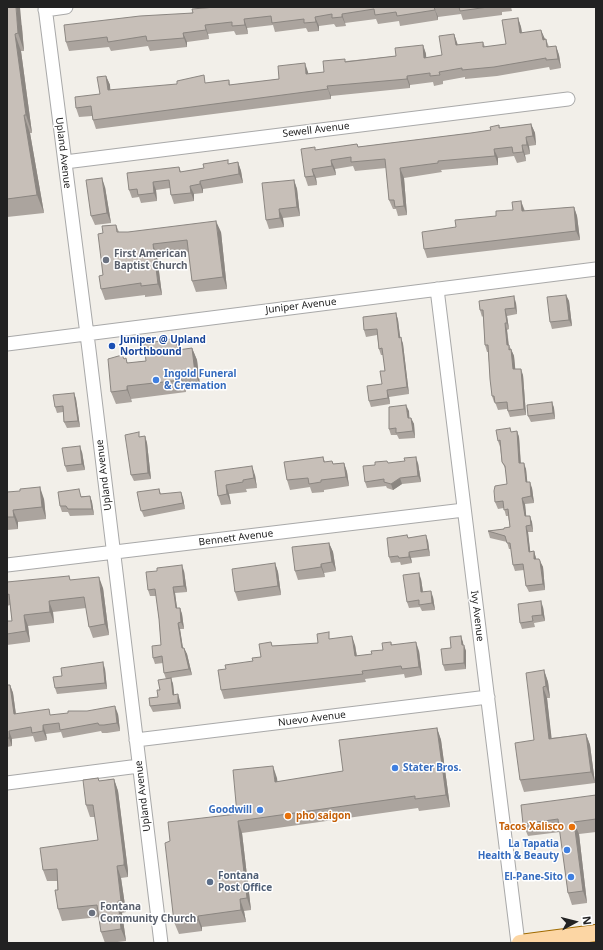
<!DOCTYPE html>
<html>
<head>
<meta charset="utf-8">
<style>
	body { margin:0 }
	#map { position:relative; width:603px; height:950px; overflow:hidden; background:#f2efe9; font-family:"Noto Sans",sans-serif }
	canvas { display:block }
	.frame { position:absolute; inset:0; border:8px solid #222; pointer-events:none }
	.north { position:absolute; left:555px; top:902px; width:40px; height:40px; -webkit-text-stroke:3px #fff; paint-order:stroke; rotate:83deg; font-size:11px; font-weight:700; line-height:16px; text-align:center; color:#222 }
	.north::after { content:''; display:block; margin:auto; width:14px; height:18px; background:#222; clip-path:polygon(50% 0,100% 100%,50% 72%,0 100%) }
</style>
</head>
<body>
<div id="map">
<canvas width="603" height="950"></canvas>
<div class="frame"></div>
<div class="north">N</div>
</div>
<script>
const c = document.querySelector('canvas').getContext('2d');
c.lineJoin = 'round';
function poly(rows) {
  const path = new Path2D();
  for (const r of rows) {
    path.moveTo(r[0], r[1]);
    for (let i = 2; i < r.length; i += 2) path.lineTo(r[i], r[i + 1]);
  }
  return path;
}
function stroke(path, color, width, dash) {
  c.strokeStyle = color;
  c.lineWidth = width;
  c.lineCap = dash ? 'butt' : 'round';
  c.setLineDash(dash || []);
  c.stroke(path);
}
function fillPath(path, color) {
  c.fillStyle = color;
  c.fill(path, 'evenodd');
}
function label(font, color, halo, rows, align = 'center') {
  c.font = font + ' "Noto Sans",sans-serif';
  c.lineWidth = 3;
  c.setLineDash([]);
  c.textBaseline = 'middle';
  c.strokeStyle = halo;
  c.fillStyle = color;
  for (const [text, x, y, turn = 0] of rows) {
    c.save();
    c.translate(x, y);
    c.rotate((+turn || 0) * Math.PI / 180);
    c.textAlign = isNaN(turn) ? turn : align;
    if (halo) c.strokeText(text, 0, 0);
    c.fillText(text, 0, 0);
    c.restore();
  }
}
const minor = poly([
	[45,7,89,350,161,943],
	[45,10,66,7],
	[65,162,568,99],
	[437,289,518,943],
	[7,344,596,269],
	[7,565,464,510],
	[136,740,488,697],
	[7,783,139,766]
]);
const major = poly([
	[520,943,596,933]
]);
stroke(minor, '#a9a9a9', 15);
stroke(major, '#a06b00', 18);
stroke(minor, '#fff', 13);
stroke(major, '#fcd6a4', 16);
fillPath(poly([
	[7,7,22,26,24,51,21,51,32,133,30,133,44,213,7,217],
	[216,7,511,7,512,11,502,12,502,15,463,20,461,14,438,17,438,20,400,26,399,21,378,24,376,19,345,23,346,26,336,27,334,24,319,26,319,31,308,32,306,28,275,32,273,25,247,28,248,34,236,35,234,31,208,34,209,39,187,42,187,47,150,51,148,46,111,51,109,47,69,51,66,42],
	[518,18,521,27,522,32,546,39,549,47,556,46,559,55,561,68,550,70,549,67,497,76,465,79,465,77,443,81,443,84,434,86,433,82,410,85,410,88,331,96,331,99,96,129,93,120,92,116,79,117,76,108,100,94,106,76,110,85,110,90,207,83,229,80,230,85,279,79,308,72,308,74,324,72,346,61,396,56,423,45,426,54,426,58,442,55,454,34,458,45,483,42,485,47,506,44],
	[531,124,535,133,536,145,529,146,530,154,525,155,526,161,517,163,514,156,498,158,498,165,441,170,442,172,404,178,407,215,398,216,396,209,393,209,389,200,386,168,355,171,353,166,335,169,336,175,316,178,317,185,308,186,305,177,316,150,357,144,358,147,471,133,491,130,499,125,500,128],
	[238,162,241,171,243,183,203,189,203,193,194,194,194,201,174,204,171,195,170,188,156,190,157,201,141,203,139,197,132,198,129,190,179,167,181,172,204,168],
	[294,180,297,189,300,216,283,218,284,227,269,229,266,220],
	[105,187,111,223,95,225,91,216],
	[521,201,525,211,574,207,577,216,580,240,427,258,424,249,456,227,496,216,513,210],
	[116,225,119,232,221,232,227,289,196,292,192,281,189,252,157,256,162,295,145,297,145,295,105,300,101,289,103,275,103,233],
	[566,295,569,301,572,326,552,329,550,322],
	[516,303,517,314,507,316,509,329,507,330,509,345,514,356,515,369,523,375,526,415,510,417,507,409,498,410,495,402,494,402,492,396,488,352,487,352,485,345,483,316,482,317,480,310],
	[396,313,398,320,400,337,403,344,409,394,389,397,390,404,371,407,369,401,382,384,385,371,383,355,381,355,379,349,377,335,366,337,364,330],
	[176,338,180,350,192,348,197,360,200,385,185,387,186,392,131,399,132,402,116,404,111,392,124,359,128,363,146,361],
	[74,393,76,399,80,427,67,428,64,422,63,412,57,413,55,407],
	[552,402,554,408,555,419,531,422,528,416],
	[409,411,409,418,411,418,414,424,415,438,399,439,397,435,391,435,389,429],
	[517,431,519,437,521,463,526,469,527,482,532,488,534,503,525,504,526,516,532,522,533,532,528,532,530,552,534,551,536,559,540,561,543,567,545,590,529,592,526,586,524,570,515,571,513,565,511,549,509,549,507,542,490,538,488,531,504,529,510,527,508,516,506,516,504,508,498,509,495,502,507,484,506,470,502,462,500,447,498,441,512,432],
	[145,436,147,443,151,479,134,481,131,475,140,437],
	[82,452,85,470,67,472,65,466],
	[323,457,325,462,333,464,344,463,347,472,349,486,324,490,324,492,312,493,310,487,290,490,287,480],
	[388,463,418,463,421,482,402,484,393,490,387,488,386,486,367,488,365,482],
	[215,471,255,475,257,488,246,489,247,492,229,494,231,504,221,505,218,496],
	[159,489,161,494,183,498,185,509,144,517,140,507],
	[7,492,44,499,46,519,18,522,18,529,7,530],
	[82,496,90,496,92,502,94,515,70,516,68,512,62,512,60,506],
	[408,538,428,541,430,556,411,558,412,563,401,565,400,562,391,563,389,557],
	[329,543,333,552,336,571,324,573,325,577,298,580,295,571],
	[275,563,278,572,281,595,238,601,235,592],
	[157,571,184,571,187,592,175,593,177,608,180,608,182,614,184,629,180,629,183,648,184,648,187,654,192,675,171,678,173,684,174,695,180,701,181,709,153,712,150,706,158,697,160,690,166,679,164,673,163,663,155,664,153,658,161,645,159,619,156,596,150,596,148,590],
	[421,579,423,592,433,597,435,610,422,611,420,607,409,608,407,602],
	[71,580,103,588,109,635,93,638,89,627,86,608,53,612,54,623,28,626,30,642,7,645,7,621,12,621,10,605,7,606,7,582],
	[543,607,545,621,534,623,535,627,522,629,520,623],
	[461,636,463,645,466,651,466,669,445,671,443,665,451,648],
	[331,639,355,645,357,656,372,654,383,650,391,642,392,645,419,651,422,675,405,678,404,674,365,679,366,682,224,699,221,690,226,669,253,661,261,657,271,642,272,646,318,643],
	[105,669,107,689,57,694,55,688,62,676],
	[544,670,548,682,550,698,547,698,551,738,586,734,590,745,595,783,524,792,520,780,534,740],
	[7,685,10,685,13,693,16,714,51,715,118,714,120,731,107,733,102,733,101,731,63,738,61,732,46,734,47,740,35,742,33,736,12,739,12,746,7,747],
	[437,728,441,740,450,807,419,811,418,808,242,833,251,910,244,911,246,922,202,927,202,931,179,934,174,922,237,814,277,778,277,782,343,771],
	[98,778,99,781,114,779,118,791,128,871,128,877,121,878,126,912,122,913,126,941,109,943,105,943,101,932,99,917,62,921,58,909,57,881,47,881,43,870,98,840,95,817,90,817,86,805],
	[596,795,596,832,579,834,587,903,572,905,568,893,560,832,528,836,523,824]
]), '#aba49e');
fillPath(poly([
	[16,7,20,7,24,51,18,33],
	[434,7,438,17,438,20,435,10],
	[342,14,346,26,342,17],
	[315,17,319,26,319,31,316,22],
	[518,18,521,27,523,42,520,33],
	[244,19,247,28,248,34,245,25],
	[205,25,208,34,209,39,206,30],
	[541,30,545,39,546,49,543,40],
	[183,33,187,42,187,47,184,38],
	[15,34,21,51,32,133,26,115],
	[454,34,457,43,459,54,456,45],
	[423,45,426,54,427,68,424,58],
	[556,46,559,55,561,68,558,59],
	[305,63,308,72,310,83,306,74],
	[106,76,110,85,111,99,108,90],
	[407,76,410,85,410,88,407,79],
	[327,86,331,96,331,99,328,89],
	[24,115,30,133,44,213,37,195],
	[531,124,535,133,536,145,533,136],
	[526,137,529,146,530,154,527,145],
	[522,145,525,155,526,161,523,152],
	[494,149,498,158,498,165,495,156],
	[331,160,335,169,336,175,332,166],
	[238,162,241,171,243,183,239,174],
	[400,168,404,178,407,215,404,206],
	[312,169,316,178,317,185,314,176],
	[102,178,105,187,111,223,107,213],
	[294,180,297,189,300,216,297,207],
	[200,181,203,189,203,193,200,184],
	[153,182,156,190,157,201,154,193],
	[190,186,194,194,194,201,191,193],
	[521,201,524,210,526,220,522,211],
	[574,207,577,216,580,240,576,231],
	[279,209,283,218,284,227,280,218],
	[216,221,221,232,227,289,223,277],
	[153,244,157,256,162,295,158,284],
	[566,295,569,301,572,326,569,320],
	[514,296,516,303,517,314,515,308],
	[505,309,507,316,509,329,507,323],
	[396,313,398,320,401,344,399,338],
	[505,323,507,330,509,351,507,345],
	[401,337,403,344,409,394,407,387],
	[176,338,180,351,178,350],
	[192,348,197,360,200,385,195,373],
	[511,349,514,356,516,376,513,369],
	[521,369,523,375,526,415,524,409],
	[180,374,185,387,186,392,181,380],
	[127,386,131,399,132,402,127,390],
	[387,390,389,397,390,404,388,398],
	[74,393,76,399,80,427,78,421],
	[552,402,554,408,555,419,553,413],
	[406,405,409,411,410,425,408,418],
	[411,418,414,424,415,438,413,431],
	[517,431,519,437,521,470,519,463],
	[145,436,147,443,151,479,148,473],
	[80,446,82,452,85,470,82,464],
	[416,457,418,463,421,482,418,476],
	[344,463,347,472,349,486,346,477],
	[524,463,526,469,528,488,526,482],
	[252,466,255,475,257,488,254,478],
	[400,478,402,484,393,490,391,484],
	[530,482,532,488,534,503,531,496],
	[226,485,229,494,231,504,227,494],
	[40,487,44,499,46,519,42,507],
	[181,492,183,498,185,509,183,503],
	[90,496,92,502,94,515,92,509],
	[522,498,525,504,527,523,525,516],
	[13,510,18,522,18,529,14,517],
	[530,516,532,522,533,532,531,525],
	[526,526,528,532,531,558,529,552],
	[426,535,428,541,430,556,428,549],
	[329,543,333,552,336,571,332,562],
	[534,551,536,558,537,566,534,559],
	[409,552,411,558,412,563,409,557],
	[540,561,543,567,545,590,543,584],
	[275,563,278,572,281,595,278,586],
	[321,564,324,573,325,577,321,567],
	[182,565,184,571,187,592,184,586],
	[419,573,421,579,424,599,421,592],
	[99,577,103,588,109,635,105,624],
	[173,587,175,593,178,615,176,608],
	[431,591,433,597,435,610,432,603],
	[49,601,53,612,54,623,50,612],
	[541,601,543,607,545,621,542,615],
	[180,608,182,614,184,629,181,622],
	[24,615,28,626,30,642,26,631],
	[178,623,180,629,184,655,182,648],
	[352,636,355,645,358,664,355,656],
	[461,636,463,642,464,650,464,645,466,651,466,669,464,663],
	[416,642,419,651,422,675,419,667],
	[184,648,187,654,192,675,189,669],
	[103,662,105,669,107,689,105,683],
	[544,670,548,682,550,698,546,686],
	[171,678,173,684,175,701,173,695],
	[10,685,13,693,17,723,14,714],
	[543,687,547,698,553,750,549,739],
	[178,694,180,701,181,709,178,703],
	[115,706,118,714,120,731,117,723],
	[43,725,46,734,47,740,43,731],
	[437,728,441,740,450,807,446,795],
	[9,731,12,739,12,746,9,738],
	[586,734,590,745,595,783,591,772],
	[273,766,277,778,279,794,275,782],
	[114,779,118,791,128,871,128,877,124,865],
	[238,821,242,833,251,910,247,898],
	[574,822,579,834,587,903,583,891],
	[117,866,121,878,126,912,121,901],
	[240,899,244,911,246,922,241,910],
	[118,901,122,913,126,941,121,929],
	[198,916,202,927,202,931,198,920]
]), '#8b8681');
const building = poly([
	[7,7,16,7,18,33,15,34,26,115,24,115,37,195,7,199,7,7],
	[216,7,438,7,434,7,435,10,397,16,396,12,375,15,374,9,342,14,342,17,332,18,332,14,315,17,316,22,304,23,304,19,272,23,271,16,244,19,245,25,232,26,232,22,205,25,206,30,183,33,184,38,147,41,146,36,108,42,107,37,66,42,64,25,140,16,193,13,192,9,216,7],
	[459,7,488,7,460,11,459,7],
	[518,18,520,33,541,30,543,40,546,39,547,47,556,46,558,59,546,60,546,58,494,67,462,70,462,68,439,72,440,75,430,76,430,73,407,76,407,79,327,86,328,89,93,120,91,106,76,108,75,97,100,94,97,77,106,76,108,90,177,84,177,81,204,75,205,83,229,80,229,85,279,79,278,66,305,63,306,74,324,72,323,61,345,59,345,62,396,56,395,48,423,45,424,58,442,55,439,36,454,34,456,45,483,42,483,47,506,44,502,20,518,18],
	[531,124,533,136,526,137,527,145,522,145,523,152,513,153,512,147,494,149,495,156,438,161,438,163,400,168,404,206,395,207,394,200,389,200,385,159,351,162,351,157,331,160,332,166,312,169,314,176,305,177,301,149,315,147,315,150,357,144,358,147,471,133,491,130,490,127,499,125,499,128,531,124],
	[228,160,228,164,238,162,239,174,200,181,200,184,190,186,191,193,171,195,169,180,153,182,154,193,138,195,137,189,129,190,127,173,179,167,180,172,204,168,203,164,228,160],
	[102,178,107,213,91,216,86,180,102,178],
	[294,180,297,207,279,209,280,218,266,220,262,183,294,180],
	[521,201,522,211,574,207,576,231,424,249,422,232,456,227,455,220,496,216,496,211,513,210,512,202,521,201],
	[216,221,223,277,192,281,187,240,153,244,158,284,141,286,141,283,101,289,99,276,103,275,98,234,103,233,102,226,116,225,117,232,128,232,216,221],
	[566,295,569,320,550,322,547,297,566,295],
	[514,296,515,308,505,309,507,323,505,323,507,345,509,345,509,350,511,349,513,369,521,369,524,409,508,411,507,402,495,403,494,396,492,396,490,379,488,345,485,345,483,310,480,310,479,301,514,296],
	[396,313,399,338,401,337,407,387,387,390,388,398,369,401,367,386,382,384,380,371,385,371,382,348,379,349,377,329,364,330,363,317,396,313],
	[176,338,178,350,192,348,195,373,180,374,181,380,127,386,127,390,111,392,108,359,122,355,124,359,126,358,127,363,146,361,144,344,176,338],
	[74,393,78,421,64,422,63,406,55,407,53,395,74,393],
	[552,402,553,413,528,416,527,405,552,402],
	[406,405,408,418,411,418,413,431,396,433,396,428,389,429,389,407,406,405],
	[510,428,511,432,517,431,519,463,524,463,526,482,530,482,531,496,522,498,525,516,530,516,531,525,526,526,529,552,534,551,534,559,539,559,540,561,543,584,526,586,523,564,513,565,510,543,507,543,505,536,488,531,504,529,504,528,510,527,508,509,504,510,503,501,495,502,494,491,495,486,507,484,505,466,502,462,500,440,498,441,496,430,510,428],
	[139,432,139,437,145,436,148,473,131,475,125,435,139,432],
	[80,446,82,464,65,466,62,448,80,446],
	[323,457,324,462,332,461,333,464,344,463,346,477,321,480,321,482,309,484,308,478,287,480,284,462,323,457],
	[416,457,418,476,400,478,391,484,384,482,384,479,365,482,363,466,375,465,375,462,387,461,388,463,405,461,404,458,416,457],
	[252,466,254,478,243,480,243,482,226,485,227,494,218,496,215,471,252,466],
	[40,487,42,507,13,510,14,517,7,517,7,492,20,491,20,489,40,487],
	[79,489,81,497,90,496,92,509,68,509,66,506,60,506,58,492,79,489],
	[159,489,160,494,181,492,183,503,141,511,140,507,137,492,159,489],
	[407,535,408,538,426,535,428,549,409,552,409,557,399,558,398,556,389,557,387,538,407,535],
	[329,543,332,562,321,564,321,567,295,571,292,547,329,543],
	[275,563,278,586,235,592,232,569,275,563],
	[182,565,184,586,173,587,176,608,180,608,181,622,178,623,182,648,184,648,189,669,164,673,162,656,153,658,152,646,161,645,159,619,155,589,148,590,146,572,157,571,157,568,182,565],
	[419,573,421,592,431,591,432,603,419,605,419,600,407,602,403,575,419,573],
	[69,576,70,580,99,577,105,624,89,627,84,597,49,601,50,612,24,615,26,631,7,634,7,621,12,621,9,594,7,595,7,582,69,576],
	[541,601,542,615,532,616,533,621,520,623,518,604,541,601],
	[329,632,329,639,352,636,355,656,372,654,371,651,383,650,382,643,391,642,391,645,416,642,419,667,402,669,401,666,362,671,363,674,221,690,218,670,226,669,225,665,253,661,252,658,261,657,259,644,271,642,272,646,318,643,317,634,329,632],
	[461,636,462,645,464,645,464,663,443,665,441,649,451,648,450,637,461,636],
	[103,662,105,683,55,688,53,677,62,676,61,668,103,662],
	[544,670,546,686,543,687,549,739,586,734,591,772,520,780,515,743,534,740,526,673,544,670],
	[171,678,173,695,178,694,178,703,150,706,149,698,158,697,157,690,160,690,158,680,171,678],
	[7,685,10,685,14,714,49,709,50,715,68,713,68,711,87,711,115,706,117,723,104,725,99,725,98,723,60,730,59,723,43,725,43,731,32,733,31,727,9,731,9,738,7,738,7,685],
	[437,728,446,795,415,799,415,796,238,821,247,898,240,899,241,910,198,916,198,920,174,922,165,843,170,841,168,822,237,814,233,770,273,766,275,782,343,771,339,740,437,728],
	[98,778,99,781,114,779,124,860,124,865,117,866,121,901,118,901,121,929,101,932,97,905,58,909,55,890,58,890,57,869,43,870,40,848,98,840,93,805,86,805,83,780,98,778],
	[596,795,596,819,574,822,583,891,568,893,558,819,523,824,521,805,596,795]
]);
fillPath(building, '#c7bfb8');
stroke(building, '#8b8681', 1);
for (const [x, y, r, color] of [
	[106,260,4,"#6b7280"],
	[112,346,4,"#1a4fb4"],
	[156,380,4,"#3f7fe0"],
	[395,768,4,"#3f7fe0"],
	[260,810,4,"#3f7fe0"],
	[288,816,4,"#e8710a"],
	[572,827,4,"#e8710a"],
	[567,850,4,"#3f7fe0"],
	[571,877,4,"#3f7fe0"],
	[210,882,4,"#5c6f8a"],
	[92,913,4,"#6b7280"]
]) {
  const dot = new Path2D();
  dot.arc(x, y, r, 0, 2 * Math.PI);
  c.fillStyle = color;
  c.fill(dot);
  stroke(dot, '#fff', 1.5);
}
label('10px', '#222', '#fff', [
	["Sewell Avenue",316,130,-7],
	["Upland Avenue",63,153,83],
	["Juniper Avenue",301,306,-7],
	["Upland Avenue",104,475,-97],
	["Bennett Avenue",236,538,-7],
	["Ivy Avenue",477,616,83],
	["Nuevo Avenue",312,719,-7],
	["Upland Avenue",143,796,-97]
]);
label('bold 10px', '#5b616d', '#fff', [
	["First American",114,254],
	["Baptist Church",114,266],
	["Fontana",100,907],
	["Community Church",100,919]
], 'left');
label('bold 10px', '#164399', '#fff', [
	["Juniper @ Upland",120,340],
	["Northbound",120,352]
], 'left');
label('bold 10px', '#366cbe', '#fff', [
	["Ingold Funeral",164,374,"left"],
	["& Cremation",164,386,"left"],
	["Stater Bros.",403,768,"left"],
	["Goodwill",252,810],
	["La Tapatia",559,844],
	["Health & Beauty",559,856],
	["El-Pane-Sito",563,877]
], 'right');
label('bold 10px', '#c56008', '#fff', [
	["pho saigon",296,816],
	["Tacos Xalisco",564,827,"right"]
], 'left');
label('bold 10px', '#4e5e75', '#fff', [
	["Fontana",218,876],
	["Post Office",218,888]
], 'left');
</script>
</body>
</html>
